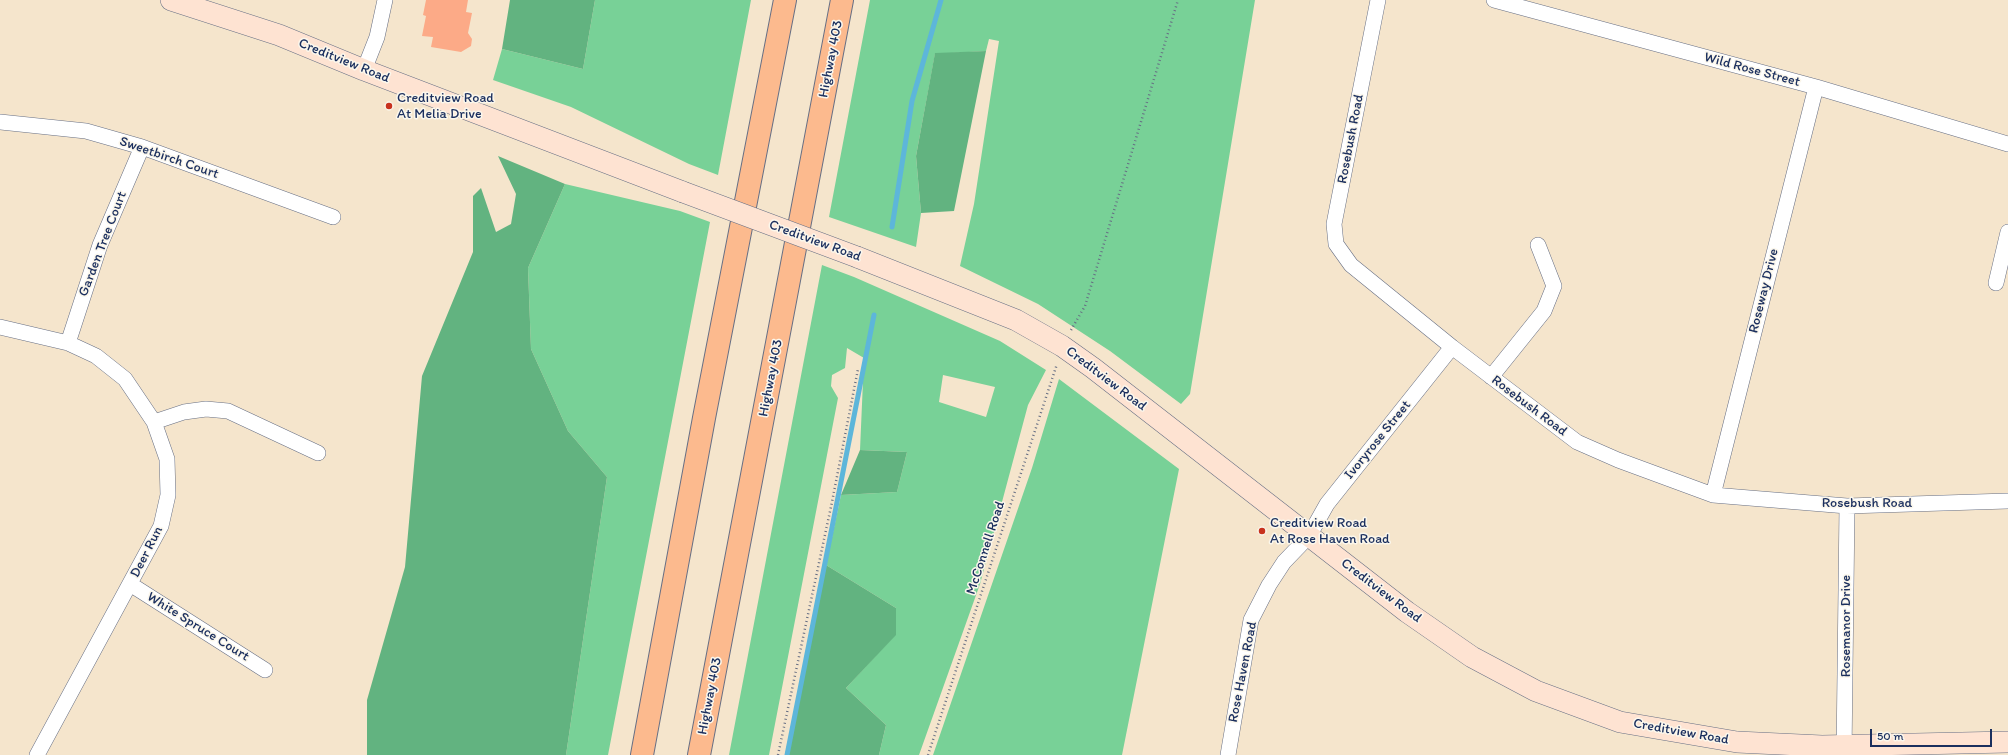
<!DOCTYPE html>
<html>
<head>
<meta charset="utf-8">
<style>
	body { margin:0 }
	#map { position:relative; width:2008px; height:755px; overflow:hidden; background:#f5e5cc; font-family:Itim,sans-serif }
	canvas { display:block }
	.scale { position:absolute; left:1870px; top:729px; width:122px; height:18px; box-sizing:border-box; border:2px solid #1b2f5e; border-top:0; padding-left:5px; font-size:12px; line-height:14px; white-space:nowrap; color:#1b2f5e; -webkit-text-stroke:3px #fbf7ec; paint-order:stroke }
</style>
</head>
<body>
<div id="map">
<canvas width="2008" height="755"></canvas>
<div class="scale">50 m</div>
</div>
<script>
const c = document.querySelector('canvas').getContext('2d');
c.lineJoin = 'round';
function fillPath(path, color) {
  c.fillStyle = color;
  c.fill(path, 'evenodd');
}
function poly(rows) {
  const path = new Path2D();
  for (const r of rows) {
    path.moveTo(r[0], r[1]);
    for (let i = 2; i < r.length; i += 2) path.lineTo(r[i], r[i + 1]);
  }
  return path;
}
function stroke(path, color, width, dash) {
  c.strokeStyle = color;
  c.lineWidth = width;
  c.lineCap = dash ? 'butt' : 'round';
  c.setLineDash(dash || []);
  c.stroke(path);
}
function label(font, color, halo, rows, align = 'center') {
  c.font = font + ' Itim,sans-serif';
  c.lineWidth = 3;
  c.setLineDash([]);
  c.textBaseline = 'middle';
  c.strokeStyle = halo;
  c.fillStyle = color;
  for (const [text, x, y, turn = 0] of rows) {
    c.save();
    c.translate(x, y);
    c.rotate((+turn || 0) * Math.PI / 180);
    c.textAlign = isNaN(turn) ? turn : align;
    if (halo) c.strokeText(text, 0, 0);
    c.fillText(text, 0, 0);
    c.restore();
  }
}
fillPath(poly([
	[595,0,751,0,718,175,689,164,571,107,493,80,502,49,583,69],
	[870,0,1255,0,1190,394,1181,404,1110,351,1038,304,960,266,974,204,999,41,989,39,986,51,935,54,916,156,921,213,916,247,829,217],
	[565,184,680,211,710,222,608,755,566,755,607,477,568,431,531,349,528,268],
	[822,265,854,277,1000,341,1046,370,1028,405,980,584,919,755,879,755,886,725,846,688,895,635,896,608,826,565,841,495,897,492,907,452,860,450,864,358,847,348,845,368,832,375,831,386,838,398,769,755,729,755],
	[943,375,995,387,986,417,939,402],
	[1059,379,1179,469,1122,755,933,755,1032,468]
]), '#78d197');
fillPath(poly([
	[510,0,595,0,583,69,502,49],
	[986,51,954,211,921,213,916,156,935,53],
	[498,156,565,184,528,268,531,349,568,431,607,477,566,755,367,755,367,700,405,567,422,376,473,252,473,196,481,188,496,232,511,224,516,194],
	[860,450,907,452,897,492,841,495],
	[826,565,896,608,896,635,846,688,886,725,879,755,785,755]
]), '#62b380');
stroke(poly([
	[892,227,912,101,941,0],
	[787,755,874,315]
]), '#5db6da', 5);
fillPath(poly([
	[426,0,468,0,466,12,472,13,468,33,472,39,471,46,461,52,431,47,433,37,422,36,426,16,423,15]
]), '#fcaa87');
const street = poly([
	[1378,0,1334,224,1336,244,1351,265,1452,347,1577,442,1618,460,1713,495,1847,506,2008,501],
	[1494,0,1816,87,2008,144],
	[364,70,377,37,385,0],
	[0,122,86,131,142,147,333,217],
	[1996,283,2008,232],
	[0,327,68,343,96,356,125,379,154,422,167,459,168,495,161,526,37,755],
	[68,343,100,245,142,147],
	[1491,377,1544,311,1554,286,1538,245],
	[154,422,184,412,206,409,228,411,318,453],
	[1713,495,1816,87],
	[130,584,265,670],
	[1228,755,1251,620,1269,585,1284,562,1309,536,1327,504,1452,347],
	[1844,755,1847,506]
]);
const secondary = poly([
	[171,0,279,35,364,70,683,192],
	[857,257,1016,320,1062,346,1093,368,1407,612,1472,657,1536,691,1620,722,1737,742,1822,746,2008,742]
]);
const highway = poly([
	[642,755,704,418,785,0],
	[699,755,842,0]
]);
stroke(street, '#676f84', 16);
stroke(secondary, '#676f84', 22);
stroke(highway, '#676f84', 24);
stroke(poly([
	[1071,330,1085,306,1178,0],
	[778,755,832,502,858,369],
	[928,755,1057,364]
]), '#676f84', 2.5, [1, 3]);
stroke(street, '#fff', 15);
stroke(secondary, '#fee3d2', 21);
stroke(highway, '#fcba8e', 22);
const secondaryBridge = poly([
	[683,192,857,257]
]);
stroke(secondaryBridge, '#676f84', 22, []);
stroke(secondaryBridge, '#fee3d2', 21);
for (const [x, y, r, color] of [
	[389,106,4,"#c8321e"],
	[1262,531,4,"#c8321e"]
]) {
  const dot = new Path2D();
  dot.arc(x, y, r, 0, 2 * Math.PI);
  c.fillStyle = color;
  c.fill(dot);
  stroke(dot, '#fbf7ec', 1.5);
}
label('14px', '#1b2f5e', '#fbf7ec', [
	["Highway 403",831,59,-79],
	["Creditview Road",344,61,22],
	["Wild Rose Street",1752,70,15],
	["Rosebush Road",1351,139,-79],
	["Sweetbirch Court",169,158,19],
	["Creditview Road",815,241,20],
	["Garden Tree Court",103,244,-69],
	["Roseway Drive",1764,291,-76],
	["Highway 403",771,378,-79],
	["Creditview Road",1106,379,37],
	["Rosebush Road",1529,406,37],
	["Ivoryrose Street",1378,440,-51],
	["Rosebush Road",1867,503],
	["McConnell Road",986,548,-72],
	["Deer Run",147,552,-63],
	["Creditview Road",1381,591,37],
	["Rosemanor Drive",1846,626,-90],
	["White Spruce Court",198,627,32],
	["Rose Haven Road",1243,672,-79],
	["Highway 403",710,696,-79],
	["Creditview Road",1681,732,10]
]);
label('14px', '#1b2f5e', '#fbf7ec', [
	["Creditview Road",397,98],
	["At Melia Drive",397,114],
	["Creditview Road",1270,523],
	["At Rose Haven Road",1270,539]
], 'left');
</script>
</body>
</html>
